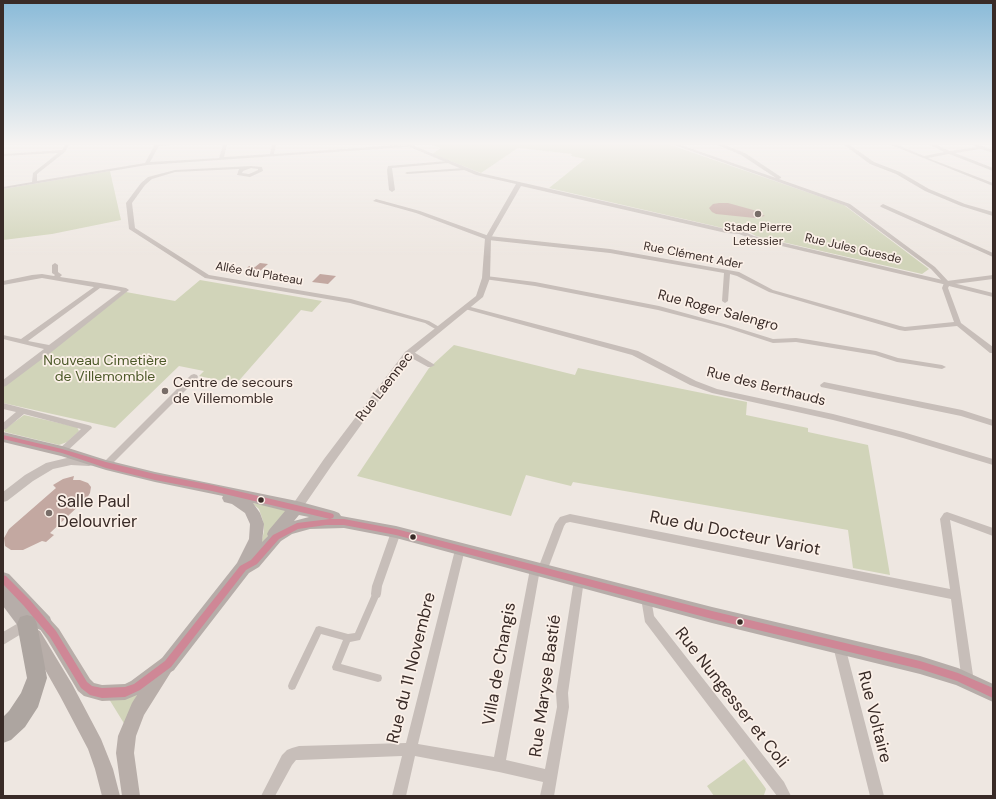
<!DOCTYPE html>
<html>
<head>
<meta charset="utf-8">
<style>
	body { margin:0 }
	#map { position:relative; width:996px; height:799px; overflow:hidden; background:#eee7e1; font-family:"DM Sans",sans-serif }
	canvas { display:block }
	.frame { position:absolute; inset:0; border:4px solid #392b27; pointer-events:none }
</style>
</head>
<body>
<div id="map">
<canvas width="996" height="799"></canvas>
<div class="frame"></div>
</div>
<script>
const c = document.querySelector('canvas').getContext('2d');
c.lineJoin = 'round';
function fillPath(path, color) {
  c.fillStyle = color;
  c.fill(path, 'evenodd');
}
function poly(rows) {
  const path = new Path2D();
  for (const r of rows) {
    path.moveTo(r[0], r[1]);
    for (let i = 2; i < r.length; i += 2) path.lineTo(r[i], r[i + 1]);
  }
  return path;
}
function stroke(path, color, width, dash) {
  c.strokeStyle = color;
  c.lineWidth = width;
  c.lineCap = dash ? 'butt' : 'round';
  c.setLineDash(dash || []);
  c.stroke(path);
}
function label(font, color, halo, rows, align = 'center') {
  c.font = font + ' "DM Sans",sans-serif';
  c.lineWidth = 3.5;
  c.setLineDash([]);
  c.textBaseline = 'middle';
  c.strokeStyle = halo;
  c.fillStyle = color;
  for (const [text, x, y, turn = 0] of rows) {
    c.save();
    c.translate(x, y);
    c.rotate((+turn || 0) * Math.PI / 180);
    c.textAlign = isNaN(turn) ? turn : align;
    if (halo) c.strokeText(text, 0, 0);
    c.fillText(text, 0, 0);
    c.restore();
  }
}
fillPath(poly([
	[432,145,671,145,844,205,929,269,922,274,756,236,747,231,733,228,723,228,549,188,585,159,571,156,572,154,518,148,481,173,432,154,441,148],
	[110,171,121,220,52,234,3,240,3,189],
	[200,280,322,301,312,312,301,310,236,384,199,376,204,371,179,366,115,428,3,403,3,385,126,292,175,301],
	[454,345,575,375,578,368,747,402,746,415,808,428,808,432,868,445,890,575,853,568,848,530,573,482,571,486,526,475,511,516,357,476,429,368],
	[24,415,77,427,79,431,67,442,59,445,5,432,4,430,6,428],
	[252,503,292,510,261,544,264,531,263,521,259,509],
	[139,690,125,725,109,699],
	[744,759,764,786,766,789,764,795,714,796,707,786]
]), '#d1d4b9');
fillPath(poly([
	[719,203,728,203,757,211,765,216,755,218,716,214,712,212,709,208,713,204],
	[260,263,268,264,258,273,244,271,249,266,255,267],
	[320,274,336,276,328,284,312,282],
	[74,476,73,480,80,480,88,483,91,487,90,493,87,498,50,533,54,535,46,542,42,541,23,550,11,550,5,546,4,538,9,529,56,488,53,485,63,479]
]), '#c3a8a1');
fillPath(poly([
	[376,591,379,592,380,594,360,640,350,642,341,664,381,675,382,678,381,681,378,682,333,670,332,667,343,640,321,634,295,689,292,690,289,689,288,686,289,683,316,627,319,626,348,634,355,633,373,592,376,591]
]), '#c7beb9');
fillPath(poly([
	[65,145,69,145,65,152,37,174,37,181,145,163,154,146,153,145,169,145,159,146,150,162,219,158,223,145,227,145,224,157,270,154,272,145,276,145,274,154,396,145,409,146,407,147,147,165,3,189,3,187,32,182,33,173,58,153,3,156,3,154,62,150,65,145],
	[674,145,681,145,776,178,741,155,718,145,725,145,745,153,781,177,781,178,779,179,850,204,935,267,949,282,993,293,993,297,949,286,948,288,961,323,993,347,993,353,990,353,957,326,905,331,899,330,769,292,737,276,730,274,728,301,725,303,722,301,724,273,610,253,488,240,416,213,373,201,376,199,420,211,489,236,610,249,739,272,773,290,900,326,905,327,954,322,942,288,944,283,931,269,846,206,674,145],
	[844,145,850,145,874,162,900,172,929,189,965,204,993,212,993,216,961,206,925,191,896,174,870,164,844,145],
	[891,145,898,145,924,156,944,152,930,145,937,145,950,151,976,147,974,145,979,145,993,150,993,153,981,149,955,153,993,168,993,171,949,154,928,158,993,183,993,186,891,145],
	[447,161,449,162,449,163,392,168,395,190,392,192,389,190,387,170,388,166,447,161],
	[251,166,262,167,263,171,250,177,237,175,239,169,175,172,152,179,145,185,132,203,135,228,209,275,351,299,429,321,441,328,442,329,441,330,437,330,425,323,350,303,205,278,129,229,126,203,141,183,148,177,175,170,251,166],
	[251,168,258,169,258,170,249,174,242,173,243,171,251,168],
	[464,168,466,169,466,170,407,174,405,173,407,172,464,168],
	[883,204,993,253,993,257,881,207,880,206,883,204],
	[55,263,58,265,58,272,62,275,60,277,100,283,126,288,129,290,54,350,6,386,3,387,3,380,44,349,3,339,3,335,21,339,94,287,42,278,3,285,3,281,32,275,42,274,54,276,55,275,52,273,52,265,55,263],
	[100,288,121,291,49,345,28,341,100,288],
	[486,276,535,282,659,306,728,325,773,339,796,338,810,340,876,351,898,358,942,365,946,367,942,369,897,362,875,355,796,342,773,343,724,327,658,310,535,286,484,279,484,277,486,276],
	[467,306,638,351,696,381,717,389,833,414,903,432,993,459,993,465,903,438,833,420,712,393,690,385,632,355,465,309,465,307,467,306],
	[406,351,412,351,435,365,431,367,428,367,406,355,405,353,406,351],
	[194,374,197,375,198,377,197,379,109,467,103,467,102,465,103,463,191,375,194,374],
	[824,382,962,410,993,420,993,426,961,416,821,387,820,385,824,382],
	[3,403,88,425,91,426,92,428,65,453,62,454,59,453,58,451,59,449,81,429,24,414,6,429,3,430,3,423,16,412,3,409,3,403],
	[947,512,993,528,993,536,950,520,974,682,972,686,968,688,964,686,962,682,951,599,570,522,566,523,564,526,546,574,542,576,539,575,506,760,545,769,557,707,556,693,574,580,575,577,579,575,583,577,584,580,568,693,569,707,554,796,540,796,543,782,499,772,415,756,406,796,392,796,402,756,299,760,296,760,292,765,275,796,261,796,282,755,287,750,292,748,299,746,406,743,456,546,460,545,464,546,465,549,418,744,494,757,530,569,531,566,535,564,539,566,555,524,560,517,570,514,950,589,940,519,944,513,947,512],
	[396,528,399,529,401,532,382,586,381,594,380,597,376,599,372,597,371,594,372,586,391,532,393,529,396,528],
	[646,593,650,594,651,598,654,616,784,782,791,796,777,796,645,622,641,598,642,594,646,593],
	[839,640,843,642,845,646,884,796,870,796,833,646,835,642,839,640]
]), '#c7beb9');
fillPath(poly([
	[405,145,412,145,480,173,726,229,740,230,754,236,947,281,993,275,993,279,947,285,752,239,739,234,726,233,521,186,491,238,490,278,483,297,411,356,332,465,301,510,297,511,293,510,292,507,293,504,324,459,405,352,476,296,482,278,485,238,516,184,476,175,405,145],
	[71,457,89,458,93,459,94,462,93,465,89,466,71,465,53,469,33,481,7,501,3,502,3,492,25,475,46,463,71,457],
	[27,618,31,620,33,624,31,628,3,645,3,632,27,618]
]), '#c7beb9');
fillPath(poly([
	[44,616,49,618,59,629,90,679,94,683,102,685,125,684,131,681,162,658,168,656,174,658,176,664,174,670,171,672,144,715,136,736,134,753,140,796,122,796,116,753,118,736,132,703,137,695,125,700,102,701,84,696,78,691,47,639,39,628,36,623,39,618,44,616],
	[34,628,40,631,72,684,101,739,113,769,120,796,102,796,95,769,88,749,60,696,26,636,28,631,34,628]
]), '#b8aea9');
fillPath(poly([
	[3,432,62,446,106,460,155,472,297,501,334,511,339,513,341,516,396,526,712,607,920,656,958,668,993,684,993,702,956,685,920,674,712,623,396,538,344,528,310,529,292,534,281,541,259,567,249,573,174,670,168,673,162,670,159,664,162,658,237,563,249,539,250,524,245,513,232,504,224,502,222,498,223,496,155,482,106,470,61,456,3,442,3,432],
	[253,503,285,511,269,530,267,534,268,536,262,542,264,524,260,513,253,503],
	[299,515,309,517,294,521,299,515],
	[3,572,9,574,50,617,52,623,50,629,44,631,38,629,35,625,33,630,27,632,21,630,3,606,3,572]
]), '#b6ada9');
fillPath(poly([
	[27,615,34,617,37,624,47,678,38,707,25,727,11,740,3,743,3,717,9,711,21,693,27,678,17,624,20,617,27,615]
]), '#ada5a0');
fillPath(poly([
	[3,435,62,449,106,462,155,474,212,485,330,513,333,514,334,516,333,518,330,519,344,519,396,529,712,611,920,661,958,673,993,688,993,698,957,681,920,669,712,619,396,535,344,525,326,525,298,529,279,539,257,564,246,570,171,667,140,690,125,697,102,698,90,695,81,688,50,637,24,606,3,584,3,575,6,576,30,600,56,631,87,682,92,686,102,688,125,687,134,684,165,661,240,566,251,560,273,535,297,523,330,519,212,491,155,480,106,468,62,453,3,439,3,435]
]), '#cf8796');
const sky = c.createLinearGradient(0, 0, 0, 257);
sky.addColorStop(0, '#89bad8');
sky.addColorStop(0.56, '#f7f4f2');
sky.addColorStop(1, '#f7f4f200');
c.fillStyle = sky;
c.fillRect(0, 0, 996, 257);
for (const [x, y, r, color] of [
	[758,214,4,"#786d68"],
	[165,391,4,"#786d68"],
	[261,500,3.5,"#392b27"],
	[49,513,4,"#786d68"],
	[413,537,3.5,"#392b27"],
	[740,622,3.5,"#392b27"]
]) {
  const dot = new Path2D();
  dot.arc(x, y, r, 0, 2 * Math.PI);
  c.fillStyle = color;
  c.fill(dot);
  stroke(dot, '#fbf0e8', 1.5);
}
label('12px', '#392b27', '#fbf0e8', [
	["Stade Pierre",758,228],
	["Letessier",758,242]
]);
label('12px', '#392b27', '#fbf0e8', [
	["Rue Jules Guesde",853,249,13],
	["Rue Clément Ader",693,256,11],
	["Allée du Plateau",259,274,10]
]);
label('14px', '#392b27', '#fbf0e8', [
	["Rue Roger Salengro",718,311,15],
	["Rue Laennec",385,387,-52],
	["Rue des Berthauds",766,387,14]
]);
label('14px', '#4c5929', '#fbf0e8', [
	["Nouveau Cimetière",105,361],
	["de Villemomble",105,377]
]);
label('14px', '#392b27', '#fbf0e8', [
	["Centre de secours",173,383],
	["de Villemomble",173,399]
], 'left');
label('17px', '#392b27', '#fbf0e8', [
	["Salle Paul",57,503],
	["Delouvrier",57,523]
], 'left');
label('17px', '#392b27', '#fbf0e8', [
	["Rue du Docteur Variot",735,534,11],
	["Villa de Changis",500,664,-80],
	["Rue du 11 Novembre",412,668,-76],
	["Rue Maryse Bastié",546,686,-82],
	["Rue Nungesser et Coli",731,698,52],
	["Rue Voltaire",874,717,76]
]);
</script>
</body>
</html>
